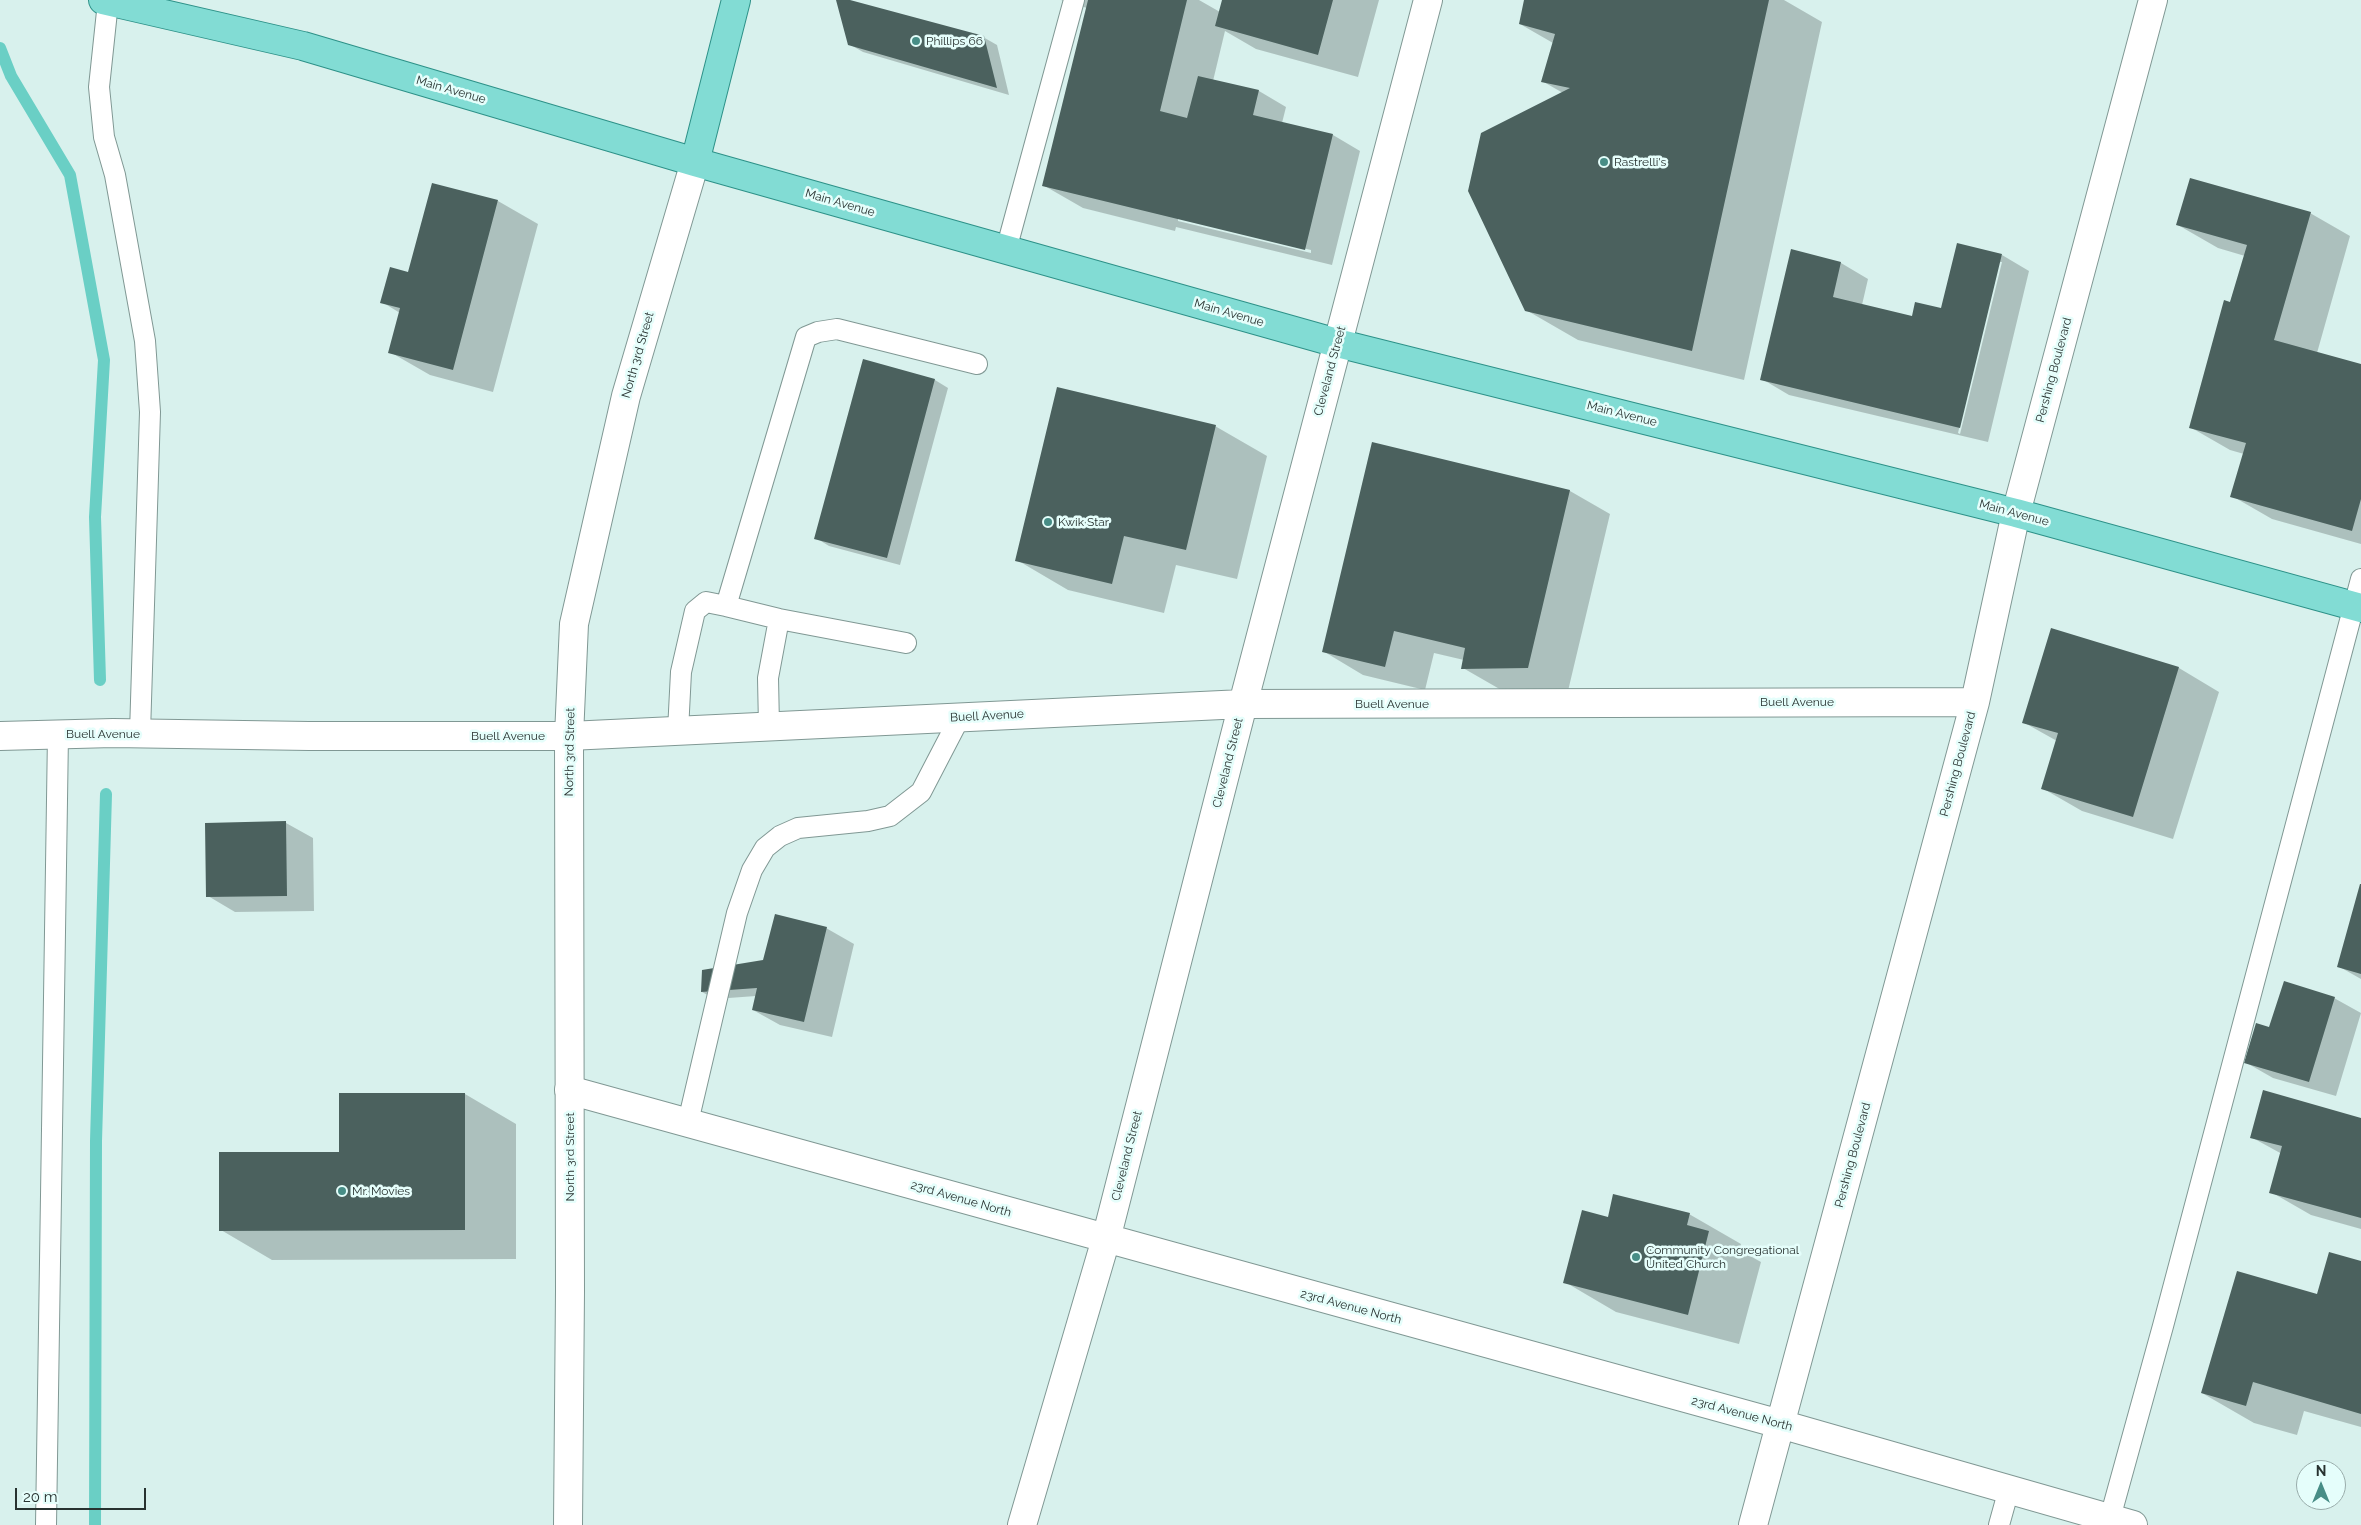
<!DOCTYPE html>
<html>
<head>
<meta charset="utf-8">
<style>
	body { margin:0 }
	#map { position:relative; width:2361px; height:1525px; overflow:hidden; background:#d8f1ed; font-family:Raleway,sans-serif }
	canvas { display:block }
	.north { position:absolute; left:2296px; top:1460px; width:50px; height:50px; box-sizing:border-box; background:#e5fefb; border:1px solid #99acaa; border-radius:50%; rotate:0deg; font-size:14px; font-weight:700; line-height:20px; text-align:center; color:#283230 }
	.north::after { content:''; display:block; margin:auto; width:18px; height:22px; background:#478d86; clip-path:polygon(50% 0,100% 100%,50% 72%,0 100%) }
	.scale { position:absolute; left:15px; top:1488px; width:131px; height:22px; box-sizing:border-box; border:2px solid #283230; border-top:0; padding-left:6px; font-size:15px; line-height:18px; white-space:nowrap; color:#283230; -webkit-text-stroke:4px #e5fefb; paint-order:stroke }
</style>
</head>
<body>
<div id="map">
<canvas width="2361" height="1525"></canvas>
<div class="north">N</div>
<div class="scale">20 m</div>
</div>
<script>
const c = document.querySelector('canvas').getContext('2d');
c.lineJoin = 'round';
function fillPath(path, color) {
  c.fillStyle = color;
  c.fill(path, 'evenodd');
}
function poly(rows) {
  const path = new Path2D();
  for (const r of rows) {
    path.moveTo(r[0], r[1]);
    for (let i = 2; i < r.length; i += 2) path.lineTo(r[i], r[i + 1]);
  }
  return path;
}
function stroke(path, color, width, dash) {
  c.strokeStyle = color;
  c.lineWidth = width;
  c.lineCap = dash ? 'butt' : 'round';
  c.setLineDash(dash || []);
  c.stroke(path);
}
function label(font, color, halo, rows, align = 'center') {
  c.font = font + ' Raleway,sans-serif';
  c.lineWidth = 5;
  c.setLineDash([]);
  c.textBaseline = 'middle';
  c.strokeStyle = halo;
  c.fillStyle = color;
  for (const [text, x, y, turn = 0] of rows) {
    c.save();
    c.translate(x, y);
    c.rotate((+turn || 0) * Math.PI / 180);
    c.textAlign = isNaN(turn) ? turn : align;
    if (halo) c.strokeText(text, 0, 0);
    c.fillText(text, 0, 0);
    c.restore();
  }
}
fillPath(poly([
	[837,0,845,0,983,37,997,45,1009,95,863,52,849,44],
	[1061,0,1199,0,1220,12,1223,0,1379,0,1358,77,1256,49,1225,31,1213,81,1259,91,1286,107,1282,123,1333,135,1360,151,1332,265,1176,227,1175,231,1083,208,1043,185,1087,8],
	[1178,218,1311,250,1311,253,1178,221],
	[1525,0,1784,0,1822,22,1744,380,1578,340,1526,310,1563,93,1542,81,1553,43,1520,24],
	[498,201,538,224,493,392,430,375,390,352,400,313,382,302],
	[2310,213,2350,236,2317,353,2361,365,2361,544,2272,519,2232,496,2244,454,2230,450,2190,427,2245,256,2218,248,2178,225],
	[1792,251,1841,263,1868,279,1862,305,1913,317,1942,310,2002,255,2029,271,1988,442,1789,395,1762,379],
	[1999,262,2002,262,1960,434,1958,433],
	[863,361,935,380,948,388,900,565,829,546,816,538],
	[1215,426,1267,456,1237,579,1176,565,1164,613,1068,590,1017,560],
	[1373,444,1570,491,1610,514,1568,691,1503,691,1463,668,1464,660,1434,653,1425,690,1363,675,1323,651],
	[2052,630,2179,668,2219,692,2173,839,2082,811,2042,788,2057,741,2023,722],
	[286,823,313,838,314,911,235,912,208,896],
	[2361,886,2361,979,2338,966],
	[826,928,854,944,832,1037,780,1025,753,1010,756,996,715,999,702,992],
	[2334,998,2361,1013,2336,1096,2273,1078,2245,1062,2270,1029],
	[465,1094,516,1124,516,1259,272,1260,221,1230,340,1153],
	[2361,1119,2361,1229,2311,1215,2271,1192,2282,1154,2251,1137],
	[1689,1214,1741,1244,1739,1250,1761,1262,1739,1344,1616,1312,1565,1282,1609,1218],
	[2361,1262,2361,1427,2304,1411,2297,1435,2254,1423,2202,1393,2318,1295]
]), '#0003');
stroke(poly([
	[0,48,11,76,70,175,104,360,95,517,100,680],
	[95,1525,96,1141,106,794]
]), '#6acfc5', 12);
fillPath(poly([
	[836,0,850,0,984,36,997,88,848,45],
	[1088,0,1187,0,1160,111,1187,118,1198,76,1259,90,1253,115,1333,134,1305,250,1042,186],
	[1222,0,1333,0,1318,55,1215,26],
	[1524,0,1769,0,1692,351,1525,311,1468,191,1481,133,1570,88,1541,82,1555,34,1519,24],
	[2190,178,2311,212,2274,340,2361,364,2361,499,2352,531,2230,497,2246,443,2189,428,2224,300,2230,302,2247,245,2176,225],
	[432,183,498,200,453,370,388,353,400,308,380,303,390,267,408,272],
	[1957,243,2002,254,1960,428,1760,380,1791,249,1841,262,1833,297,1912,316,1915,302,1941,308],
	[863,359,935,379,887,558,814,539],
	[1057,387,1216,425,1186,550,1124,536,1112,584,1015,561],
	[1372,442,1570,490,1528,668,1461,669,1465,648,1394,631,1385,667,1322,652],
	[2051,628,2179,667,2133,817,2041,789,2058,733,2022,723],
	[286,821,287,896,206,897,205,823],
	[2360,884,2361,884,2361,974,2337,967],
	[775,914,827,927,804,1022,752,1010,757,988,701,992,702,970,763,960],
	[2284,981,2335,997,2309,1082,2244,1063,2256,1023,2269,1027],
	[2263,1090,2361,1118,2361,1218,2269,1193,2282,1146,2250,1138],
	[339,1093,465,1093,465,1230,219,1231,219,1152,339,1152],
	[1613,1194,1690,1213,1687,1225,1709,1231,1688,1315,1563,1283,1582,1210,1608,1217],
	[2329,1252,2361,1261,2361,1414,2253,1382,2246,1406,2201,1393,2237,1271,2317,1294]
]), '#4b615e');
const service = poly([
	[108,2,99,87,104,137,115,175,145,341,150,412,140,733],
	[1006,250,1074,0],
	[906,643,779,619,726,606,806,337,818,332,837,329,977,364],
	[769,726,768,678,779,619],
	[678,731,681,672,695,611,706,602,726,606],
	[688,1122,737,913,752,870,765,848,780,836,798,828,868,821,890,816,921,792,960,717],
	[2110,1518,2163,1326,2361,579],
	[46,1525,58,734],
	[1999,1525,2009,1489]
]);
const minor = poly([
	[0,736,113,733,309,736,569,736,1243,704,1975,702],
	[569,1090,1780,1424,2133,1525],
	[1022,1525,1106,1239,1243,704,1428,0],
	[1753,1525,1975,702,2016,513,2153,0]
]);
const tertiary = poly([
	[568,1525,570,1291,569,736,574,624,626,396,695,162]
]);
const primary = poly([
	[103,0,303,46,695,162,1337,343,2016,513,2361,608],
	[695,162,736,0]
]);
stroke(service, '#809894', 22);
stroke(minor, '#809894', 30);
stroke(tertiary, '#809894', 30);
stroke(primary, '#2d9188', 30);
stroke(service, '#fff', 20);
stroke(minor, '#fff', 28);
stroke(tertiary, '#fff', 28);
stroke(primary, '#82dcd4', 28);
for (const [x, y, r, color] of [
	[916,41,5,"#478d86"],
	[1604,162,5,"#478d86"],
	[1048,522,5,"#478d86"],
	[342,1191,5,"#478d86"],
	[1636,1257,5,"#478d86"]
]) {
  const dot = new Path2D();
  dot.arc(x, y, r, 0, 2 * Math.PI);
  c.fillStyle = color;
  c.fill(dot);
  stroke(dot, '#e5fefb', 2);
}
label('12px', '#283230', '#e5fefb', [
	["Phillips 66",926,41],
	["Rastrelli's",1614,162],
	["Kwik Star",1058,522],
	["Mr. Movies",352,1191],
	["Community Congregational",1646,1250],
	["United Church",1646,1264]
], 'left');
label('12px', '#283230', '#e5fefb', [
	["Main Avenue",451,90,16],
	["Main Avenue",840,203,16],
	["Main Avenue",1229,313,16],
	["North 3rd Street",638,355,-74],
	["Pershing Boulevard",2054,370,-75],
	["Cleveland Street",1330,371,-75],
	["Main Avenue",1622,414,14],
	["Main Avenue",2014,513,15],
	["Buell Avenue",1797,702],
	["Buell Avenue",1392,704],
	["Buell Avenue",987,716,-3],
	["Buell Avenue",103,734],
	["Buell Avenue",508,736],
	["North 3rd Street",570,752,-89],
	["Cleveland Street",1228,763,-76],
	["Pershing Boulevard",1958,764,-75],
	["Pershing Boulevard",1853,1155,-75],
	["Cleveland Street",1127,1156,-76],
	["North 3rd Street",570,1157,-90],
	["23rd Avenue North",961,1199,16],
	["23rd Avenue North",1351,1307,15],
	["23rd Avenue North",1742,1414,15]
]);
</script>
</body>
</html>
